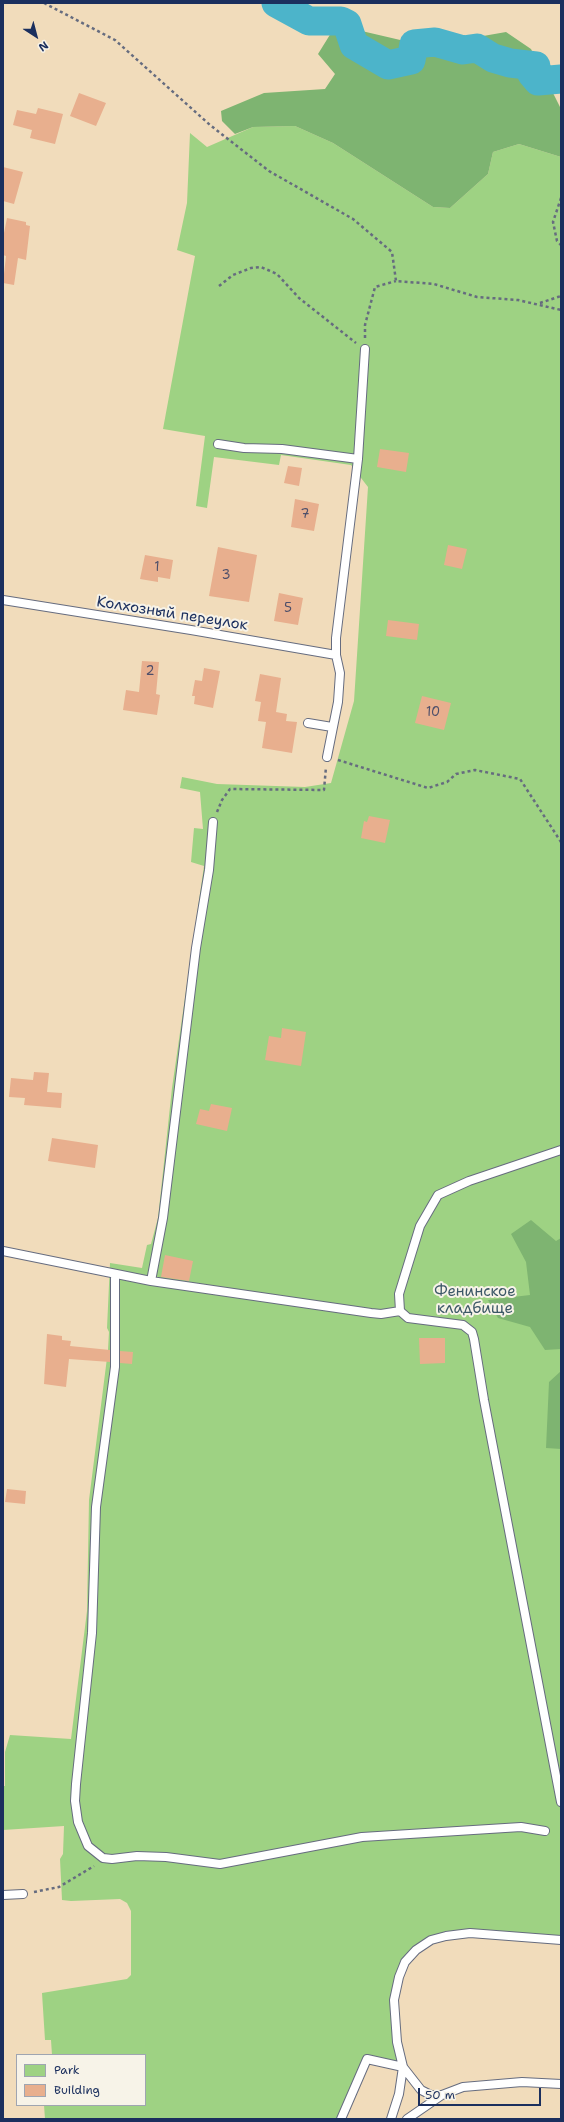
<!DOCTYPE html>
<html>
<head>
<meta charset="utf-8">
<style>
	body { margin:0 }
	#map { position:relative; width:564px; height:2122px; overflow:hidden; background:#f1dcbb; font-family:"Shantell Sans",sans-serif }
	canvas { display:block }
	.frame { position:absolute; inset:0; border:4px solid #1b2f5e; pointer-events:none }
	.legend { position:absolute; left:16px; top:2054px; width:130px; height:52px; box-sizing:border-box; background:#f7f3e8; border:1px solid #9fa5b1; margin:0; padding:5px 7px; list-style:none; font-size:12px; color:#1b2f5e }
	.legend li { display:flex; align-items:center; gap:8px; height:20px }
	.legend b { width:20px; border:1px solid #9fa5b1 }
	.north { position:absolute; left:16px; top:16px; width:40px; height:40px; -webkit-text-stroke:3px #f7f3e8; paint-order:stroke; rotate:144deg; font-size:11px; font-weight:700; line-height:16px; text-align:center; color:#1b2f5e }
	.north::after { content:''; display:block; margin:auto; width:14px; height:18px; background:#1b2f5e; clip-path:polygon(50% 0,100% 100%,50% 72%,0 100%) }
	.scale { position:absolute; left:418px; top:2088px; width:123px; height:18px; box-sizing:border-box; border:2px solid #1b2f5e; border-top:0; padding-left:5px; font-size:12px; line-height:14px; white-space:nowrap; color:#1b2f5e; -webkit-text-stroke:3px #f7f3e8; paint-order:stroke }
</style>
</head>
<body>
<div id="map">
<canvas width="564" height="2122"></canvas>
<div class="frame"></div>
<ul class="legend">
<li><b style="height:11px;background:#9ed283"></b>Park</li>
<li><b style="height:11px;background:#e8af8e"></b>Building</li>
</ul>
<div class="north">N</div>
<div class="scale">50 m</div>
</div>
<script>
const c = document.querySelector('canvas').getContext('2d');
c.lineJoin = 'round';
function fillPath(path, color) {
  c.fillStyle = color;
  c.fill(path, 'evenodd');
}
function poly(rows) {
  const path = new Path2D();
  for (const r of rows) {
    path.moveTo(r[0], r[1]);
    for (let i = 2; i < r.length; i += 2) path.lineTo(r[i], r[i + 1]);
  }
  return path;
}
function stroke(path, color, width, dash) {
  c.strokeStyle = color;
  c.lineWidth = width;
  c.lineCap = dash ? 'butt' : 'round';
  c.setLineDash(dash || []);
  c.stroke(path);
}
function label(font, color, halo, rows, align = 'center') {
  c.font = font + ' "Shantell Sans",sans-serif';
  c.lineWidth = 4;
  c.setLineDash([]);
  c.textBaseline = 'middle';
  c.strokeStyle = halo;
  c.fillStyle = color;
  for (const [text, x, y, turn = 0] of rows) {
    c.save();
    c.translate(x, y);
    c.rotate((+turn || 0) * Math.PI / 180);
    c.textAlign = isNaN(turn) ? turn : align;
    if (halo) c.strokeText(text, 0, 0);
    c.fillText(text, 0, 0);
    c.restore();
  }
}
fillPath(poly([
	[295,126,333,143,433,207,450,208,488,174,493,152,519,144,561,157,561,1940,470,1933,431,1940,405,1962,394,2000,403,2067,367,2059,341,2119,45,2119,44,2105,145,2105,145,2055,52,2055,51,2040,45,2040,42,1993,127,1979,131,1975,131,1911,127,1903,120,1899,71,1901,62,1900,60,1859,63,1854,64,1826,3,1830,3,1786,5,1786,5,1752,10,1735,71,1739,87,1611,89,1500,108,1350,109,1332,107,1328,110,1263,142,1268,147,1245,151,1244,158,1218,172,1088,204,866,191,862,194,828,203,829,200,792,180,788,182,777,217,784,305,787,331,783,354,701,368,487,351,465,281,455,279,465,214,457,207,508,196,506,205,436,163,429,195,256,177,250,187,203,190,133,207,147,253,127]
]), '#9ed283');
fillPath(poly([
	[336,25,426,46,506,32,531,49,561,109,561,157,519,144,493,152,488,174,450,208,433,207,333,143,295,126,253,127,235,134,222,121,221,111,264,93,325,89,335,74,318,54],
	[531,1220,556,1241,561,1238,561,1349,545,1350,530,1327,498,1318,488,1300,530,1295,526,1262,511,1234],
	[561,1371,561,1449,546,1448,549,1382]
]), '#7eb471');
stroke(poly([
	[276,3,309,21,341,21,347,24,354,45,388,65,411,60,414,44,435,42,463,50,477,48,493,58,510,63,536,66,532,74,538,81,561,79]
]), '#4cb4ca', 29);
fillPath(poly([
	[79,93,106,103,96,126,70,116],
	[38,108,63,114,55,144,30,138,32,130,13,125,17,110,36,114],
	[3,167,23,172,14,204,3,201],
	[7,218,26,222,26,225,30,226,26,260,18,258,14,285,3,283,6,256,3,255,3,238],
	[380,449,409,453,406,472,377,467],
	[288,466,302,468,299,486,284,483],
	[295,499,319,504,314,531,291,527],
	[448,545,467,549,462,569,444,565],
	[218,547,257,555,249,602,209,596],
	[145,555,173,560,170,579,158,577,158,582,140,579],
	[279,593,303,598,298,625,274,621],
	[388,620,419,624,417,640,386,636],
	[142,661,159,662,156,694,160,695,157,715,123,710,126,690,139,692],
	[204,668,220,671,213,708,194,704,195,696,192,696,195,680,202,681],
	[260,674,281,678,276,712,287,714,286,721,297,722,292,753,262,748,266,722,258,721,261,702,255,701],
	[422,696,451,703,444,730,415,723],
	[369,816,390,820,385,843,361,838,364,821,367,822],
	[282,1028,306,1032,301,1066,265,1060,269,1036,281,1038],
	[34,1072,49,1073,47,1092,62,1093,61,1108,24,1105,25,1098,9,1097,11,1078,33,1080],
	[211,1104,232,1108,227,1131,196,1124,200,1109,209,1111],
	[52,1138,98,1145,95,1168,48,1161],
	[165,1255,193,1261,189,1281,161,1277],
	[47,1334,62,1336,62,1340,71,1341,70,1346,110,1350,110,1362,69,1359,66,1387,44,1384],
	[419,1338,445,1338,445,1363,420,1364],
	[120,1351,133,1352,132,1364,120,1363],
	[7,1489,26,1491,25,1504,5,1502]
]), '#e8af8e');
const lane = poly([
	[218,444,244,448,282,449,358,459],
	[3,600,191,630,336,655],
	[308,723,332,727],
	[327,757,338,702,340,673,336,655,336,638,358,459,365,349],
	[561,1150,469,1181,438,1195,420,1226,399,1294,400,1311,408,1318,463,1325,472,1332,474,1339,484,1400,561,1802],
	[3,1251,151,1281,371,1313,381,1314,400,1311],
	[115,1274,115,1367,96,1507,92,1633,76,1784,75,1801,78,1822,88,1846,103,1858,112,1859,137,1856,166,1857,220,1864,362,1837,521,1827,545,1831],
	[151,1281,163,1218,196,948,209,870,213,822],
	[3,1895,23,1894],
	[442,2095,431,2095,421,2090,403,2067,397,2042,394,2000,399,1977,405,1962,416,1950,431,1940,446,1936,470,1933,561,1940],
	[341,2119,367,2059,403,2067,399,2094,391,2119],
	[407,2119,442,2095,463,2087,522,2082,561,2084]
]);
stroke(lane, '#666c7f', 10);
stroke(poly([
	[44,3,115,40,210,125,269,171,353,219,392,252,396,281,434,284,477,297,518,300,561,310],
	[561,198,553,222,557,241,561,245],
	[219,286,233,275,251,268,261,267,277,274,299,298,356,343],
	[540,303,561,296],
	[365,338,365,325,375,287,396,281],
	[338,760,428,788,447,782,456,774,475,770,520,779,561,842],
	[217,812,222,800,230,789,324,790,326,767],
	[34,1892,59,1887,94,1866]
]), '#666c7f', 2.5, [3, 3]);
stroke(lane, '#fff', 8);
label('13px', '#4e4f6a', null, [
	["7",305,515],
	["1",157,568],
	["3",226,576],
	["5",288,609],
	["2",150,672],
	["10",433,713]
]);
label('15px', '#1b2f5e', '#f7f3e8', [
	["Колхозный переулок",172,614,9]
]);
label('15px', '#3c5867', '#f7f3e8', [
	["Фенинское",475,1292],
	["кладбище",475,1309]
]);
</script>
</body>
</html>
